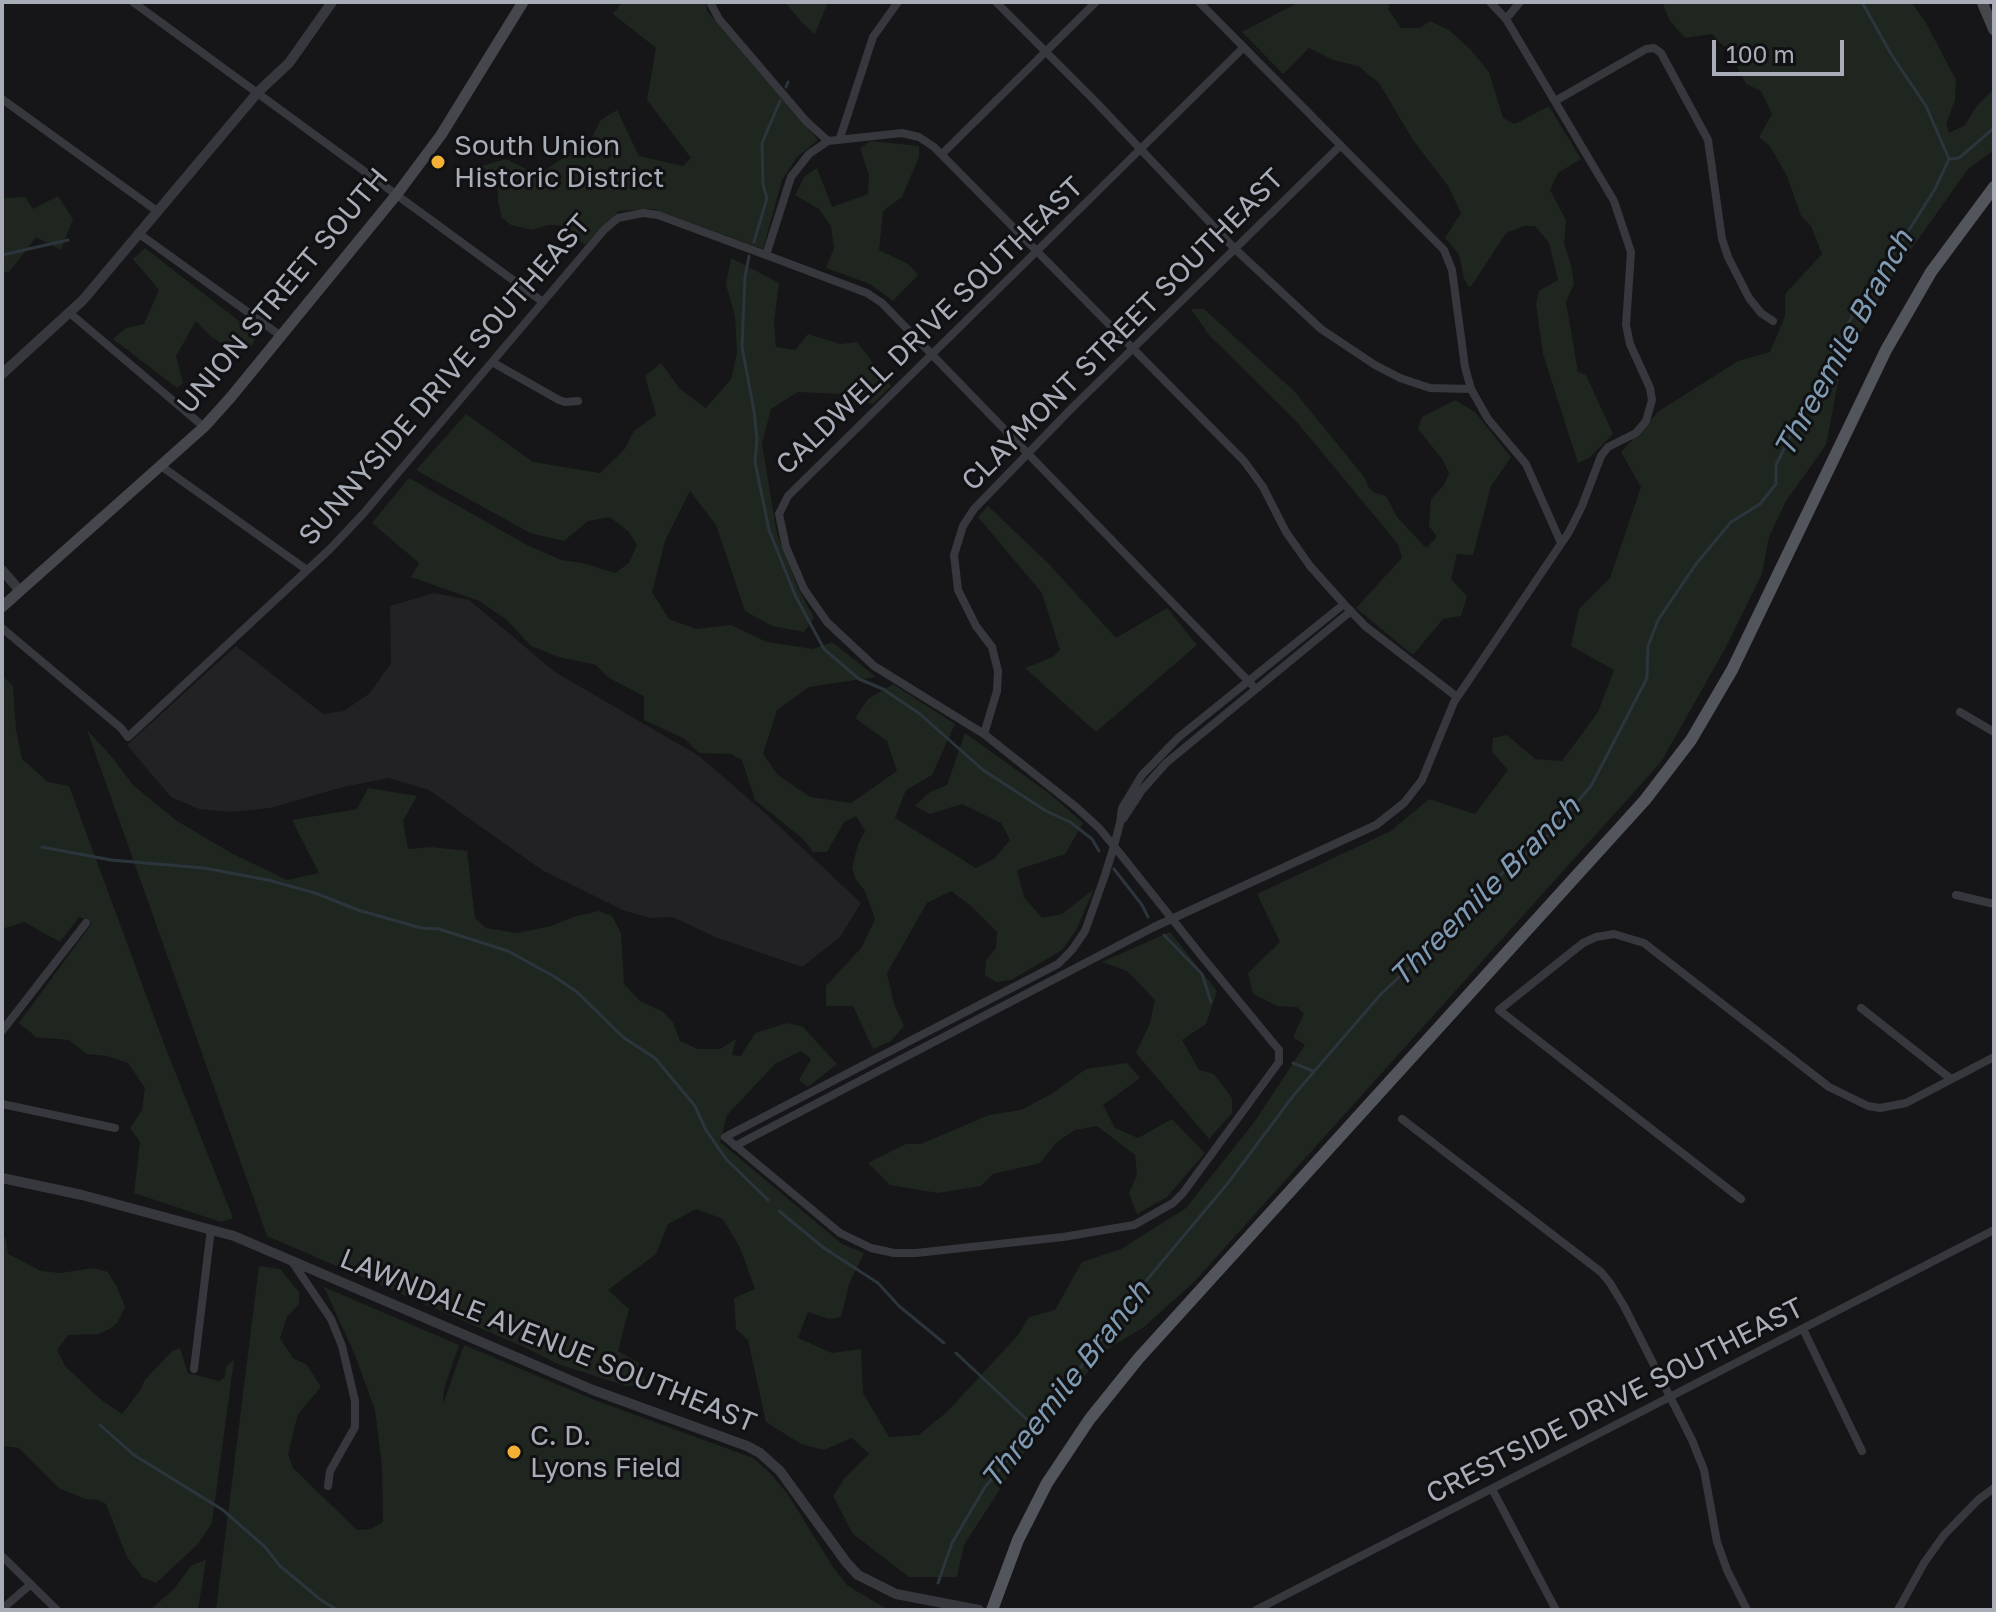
<!DOCTYPE html>
<html>
<head>
<meta charset="utf-8">
<style>
	body { margin:0 }
	#map { position:relative; width:1996px; height:1612px; overflow:hidden; background:#161618; font-family:"Golos Text",sans-serif }
	canvas { display:block }
	.frame { position:absolute; inset:0; border:4px solid #a8adb8; pointer-events:none }
	.scale { position:absolute; left:1712px; top:40px; width:132px; height:36px; box-sizing:border-box; border:4px solid #a8adb8; border-top:0; padding-left:10px; font-size:24px; line-height:28px; white-space:nowrap; color:#a8adb8; -webkit-text-stroke:6px #111113; paint-order:stroke }
</style>
</head>
<body>
<div id="map">
<canvas width="1996" height="1612"></canvas>
<div class="frame"></div>
<div class="scale">100 m</div>
</div>
<script>
const c = document.querySelector('canvas').getContext('2d');
c.lineJoin = 'round';
function fillPath(path, color) {
  c.fillStyle = color;
  c.fill(path, 'evenodd');
}
function poly(rows) {
  const path = new Path2D();
  for (const r of rows) {
    path.moveTo(r[0], r[1]);
    for (let i = 2; i < r.length; i += 2) path.lineTo(r[i], r[i + 1]);
  }
  return path;
}
function stroke(path, color, width, dash) {
  c.strokeStyle = color;
  c.lineWidth = width;
  c.lineCap = dash ? 'butt' : 'round';
  c.setLineDash(dash || []);
  c.stroke(path);
}
function label(font, color, halo, rows, align = 'center') {
  c.font = font + ' "Golos Text",sans-serif';
  c.lineWidth = 6;
  c.setLineDash([]);
  c.textBaseline = 'middle';
  c.strokeStyle = halo;
  c.fillStyle = color;
  for (const [text, x, y, turn = 0] of rows) {
    c.save();
    c.translate(x, y);
    c.rotate((+turn || 0) * Math.PI / 180);
    c.textAlign = isNaN(turn) ? turn : align;
    if (halo) c.strokeText(text, 0, 0);
    c.fillText(text, 0, 0);
    c.restore();
  }
}
fillPath(poly([
	[434,593,469,600,555,672,699,756,765,813,861,903,840,937,802,967,715,937,673,917,651,918,625,911,542,870,429,790,389,778,343,787,270,808,232,812,199,809,171,797,127,745,236,646,323,714,344,711,370,693,391,663,390,606]
]), '#222225');
fillPath(poly([
	[622,2,706,2,707,11,818,140,797,157,782,180,763,249,653,209,619,211,585,245,559,225,548,225,532,230,511,225,502,218,498,202,498,186,482,166,506,159,538,175,591,139,601,120,617,110,639,156,683,166,691,158,647,100,656,48,613,14],
	[785,2,828,2,815,34,802,23],
	[1299,2,1390,2,1388,9,1401,28,1420,28,1430,21,1449,30,1471,50,1489,72,1503,118,1515,124,1549,106,1581,159,1558,173,1550,190,1566,220,1564,244,1571,265,1574,284,1566,302,1578,372,1586,375,1613,434,1589,458,1578,463,1543,354,1536,304,1539,291,1558,280,1549,243,1535,226,1524,226,1506,233,1470,288,1464,279,1459,254,1445,238,1461,213,1448,186,1413,140,1379,83,1358,66,1333,60,1309,48,1283,74,1242,32],
	[1662,2,1911,2,1925,21,1956,80,1955,100,1946,124,1949,133,1965,125,1976,107,1994,89,1994,150,1968,169,1888,282,1840,372,1826,445,1786,501,1769,537,1762,574,1726,647,1661,762,1194,1282,1144,1327,1106,1350,1036,1435,1013,1469,964,1545,957,1577,909,1577,853,1534,833,1496,844,1479,869,1454,852,1438,824,1450,801,1444,766,1422,748,1340,736,1329,734,1298,755,1289,740,1248,723,1219,696,1209,668,1224,656,1254,608,1290,629,1309,618,1351,639,1363,647,1385,626,1386,558,1364,524,1347,267,1236,87,730,111,756,133,785,177,821,233,854,287,880,319,873,292,820,357,809,368,788,417,796,403,821,408,849,431,847,467,851,475,918,486,928,517,933,551,926,573,917,599,911,612,916,621,933,624,984,640,1001,662,1011,673,1022,680,1041,698,1049,720,1049,736,1039,732,1055,741,1056,755,1033,787,1023,803,1027,837,1064,808,1087,799,1080,811,1059,801,1051,775,1064,727,1115,720,1142,842,1244,864,1253,849,1284,841,1317,829,1319,808,1312,798,1338,832,1353,861,1349,863,1393,889,1437,919,1435,948,1411,1018,1335,1029,1317,1055,1310,1082,1262,1121,1249,1186,1208,1255,1121,1305,1045,1293,1037,1304,1014,1297,1007,1277,1006,1253,994,1248,973,1280,942,1257,894,1391,831,1429,799,1475,814,1508,770,1492,752,1493,738,1507,735,1535,759,1562,761,1598,712,1614,670,1571,646,1579,609,1610,578,1641,487,1621,452,1659,411,1738,361,1770,352,1785,316,1785,294,1822,254,1811,226,1801,216,1787,176,1770,146,1759,137,1772,114,1761,91,1746,84,1730,53,1712,34,1685,38,1670,21],
	[871,141,919,146,919,157,902,197,883,211,879,250,908,264,918,275,893,301,870,284,826,268,834,248,831,226,819,209,795,195,805,176,817,168,832,207,868,194,869,175,860,148],
	[58,196,73,219,61,250,36,237,10,271,2,273,2,198,25,197,33,209],
	[145,248,257,335,250,350,232,350,210,336,196,321,176,356,183,383,177,388,113,339,126,328,144,324,159,290,133,259],
	[731,258,779,283,774,322,776,347,795,350,808,334,840,344,857,342,891,386,873,404,840,394,798,392,771,409,762,444,777,534,798,588,814,618,804,632,772,626,745,611,716,525,690,491,665,541,652,592,669,619,696,629,731,625,767,642,813,649,832,642,876,677,809,687,777,710,763,754,778,775,810,797,851,803,897,771,887,741,855,718,868,699,893,684,955,724,932,775,906,790,895,818,976,868,994,859,1010,840,1001,823,962,804,930,814,915,806,930,792,947,785,965,733,1050,794,1083,823,1065,854,1017,870,1024,897,1042,918,1062,914,1094,889,1076,930,1062,950,1011,980,996,982,985,975,986,960,996,948,997,932,971,906,951,891,927,903,887,973,894,1004,904,1026,891,1041,873,1049,853,1006,826,1006,826,986,862,947,875,919,865,891,856,880,852,868,858,844,865,831,856,816,844,822,827,852,813,852,804,840,755,800,742,760,731,754,699,753,685,739,644,720,644,696,609,678,596,665,559,657,531,646,507,620,479,601,411,577,419,563,372,523,409,478,527,545,561,560,583,563,615,573,629,563,637,545,629,532,610,517,588,521,564,541,530,533,416,470,466,414,533,462,600,473,624,450,634,431,656,415,645,376,661,363,680,389,706,408,731,379,737,353,735,316,726,285],
	[1191,309,1204,309,1295,392,1365,478,1368,486,1373,492,1386,496,1397,517,1426,548,1437,537,1429,526,1431,499,1444,485,1449,473,1442,459,1418,429,1422,417,1455,400,1475,412,1511,457,1491,486,1473,555,1457,554,1451,579,1467,596,1461,616,1443,619,1413,655,1356,608,1402,558,1398,544,1296,421,1209,335],
	[988,506,1049,564,1116,638,1167,608,1197,645,1096,732,1025,668,1053,657,1060,650,1042,593,978,517],
	[2,675,13,686,16,730,22,759,48,782,69,786,166,1049,233,1218,221,1222,134,1193,140,1142,130,1128,142,1110,145,1088,128,1063,107,1056,87,1054,69,1040,36,1037,19,1023,92,923,79,917,60,942,24,922,2,929],
	[1170,932,1217,991,1206,1024,1182,1040,1199,1070,1214,1074,1232,1098,1232,1113,1209,1139,1136,1053,1150,1023,1155,1000,1127,971,1102,962],
	[1127,1063,1140,1078,1103,1105,1115,1128,1138,1138,1172,1119,1205,1153,1167,1197,1137,1214,1129,1193,1137,1175,1135,1155,1097,1126,1075,1130,1057,1142,1040,1163,993,1174,981,1186,938,1193,890,1185,868,1163,906,1144,921,1144,989,1115,1021,1110,1053,1093,1086,1069],
	[2,1234,6,1239,8,1254,41,1271,60,1273,94,1268,108,1272,117,1287,125,1307,117,1323,110,1329,98,1334,68,1335,57,1350,65,1366,100,1399,122,1414,141,1389,144,1381,172,1351,180,1348,188,1373,219,1381,225,1377,226,1366,234,1360,212,1523,198,1544,156,1583,142,1577,127,1557,106,1504,98,1500,85,1499,59,1488,19,1448,2,1446],
	[259,1266,280,1269,299,1292,299,1304,287,1317,280,1338,293,1358,307,1365,321,1387,298,1414,288,1454,293,1468,357,1530,371,1529,383,1522,382,1465,375,1410,355,1355,324,1287,459,1345,444,1389,443,1404,464,1345,597,1401,753,1458,769,1472,787,1493,833,1567,848,1586,889,1610,216,1610],
	[206,1560,198,1610,150,1610,173,1590,192,1565]
]), '#1e261f');
stroke(poly([
	[1862,2,1891,54,1926,106,1949,159],
	[786,87,788,82],
	[1949,159,1959,158,1994,128],
	[754,242,767,198,763,185,762,143,780,101],
	[2,255,68,240],
	[749,256,745,277,742,347,754,411,757,439,755,462,769,530,795,595,824,649,859,679,883,689,920,714,983,770,1046,811,1070,822,1092,839,1099,851],
	[42,847,111,860,204,868,268,880,315,893,358,910,421,928,439,929,508,951,555,977,577,992,624,1038,655,1058,695,1106,706,1130,726,1159,768,1200],
	[1114,869,1142,905,1148,917],
	[1164,935,1202,974,1211,1002],
	[1293,1063,1313,1071],
	[779,1211,824,1248,878,1283,899,1306,944,1343],
	[956,1353,1035,1427],
	[100,1425,134,1455,223,1510,265,1547,280,1566,321,1600,337,1610],
	[938,1583,952,1543,985,1487,1052,1407,1125,1306,1228,1183,1293,1096,1381,994,1437,942,1499,876,1544,840,1591,786,1647,678,1648,646,1658,620,1696,564,1731,522,1760,504,1776,484,1776,465,1829,358,1870,284,1900,244,1935,189,1949,159]
]), '#2c353c', 3);
stroke(poly([
	[133,2,543,302],
	[710,2,719,19,806,121,828,141,902,133,919,137,934,147,1244,461,1263,487,1286,532,1310,566,1344,604,1365,626,1457,697],
	[996,2,1095,101,1235,249,1321,329,1375,365,1400,378,1430,388,1471,389],
	[1199,2,1444,250,1452,270,1465,367,1471,389,1488,419,1526,464,1561,543],
	[1506,19,1520,2],
	[1243,48,788,496,779,514,786,547,804,589,827,622,874,666,984,734,1076,807,1099,828,1114,846,1200,954,1279,1050,1279,1062,1183,1193,1173,1203,1134,1225,1063,1237,916,1253,894,1253,871,1248,840,1233,725,1137,1058,964,1072,950,1085,931,1105,875,1114,846,1120,823,1122,808,1142,775,1179,737,1344,604],
	[2,99,157,211],
	[1555,101,1646,49,1654,48,1661,53,1708,140,1722,239,1728,257,1749,298,1761,313,1773,321],
	[840,138,873,37,898,2],
	[942,154,1096,2],
	[138,233,281,336],
	[766,255,791,177,809,154,828,141],
	[71,314,204,427],
	[492,362,559,400,565,402,578,401],
	[161,466,307,570],
	[2,628,121,728,128,737,330,549,363,514,604,230,618,218,643,213,658,215,766,255,867,293,882,303,1255,688],
	[1960,712,1994,732],
	[984,734,997,691,998,671,992,647,976,626,958,590,954,555,963,526,974,509,1073,407,1340,146],
	[1123,819,1142,790,1166,763,1351,611],
	[1956,895,1994,904],
	[1861,1008,1951,1079],
	[2,1031,86,923],
	[2,1104,115,1128],
	[1402,1119,1601,1272,1610,1283,1624,1306,1692,1440,1704,1470,1717,1542,1727,1570,1747,1610],
	[735,1146,1154,927,1376,825,1404,803,1422,780,1454,702,1569,532,1582,506,1601,456,1608,447,1636,433,1646,421,1652,400,1650,388,1630,344,1626,325,1631,252,1614,201,1506,19,1490,2],
	[1741,1199,1499,1010,1583,943,1596,937,1614,934,1644,943,1829,1087,1868,1106,1880,1108,1906,1103,1994,1057],
	[291,1260,331,1319,342,1346,355,1401,355,1427,330,1471,328,1486],
	[1803,1329,1862,1451],
	[194,1369,211,1229],
	[1492,1489,1556,1610],
	[2,1556,57,1610],
	[2,1609,31,1584],
	[1256,1610,1994,1230],
	[1898,1610,1924,1563,1944,1535,1978,1500,1994,1488]
]), '#37383d', 8);
stroke(poly([
	[2,374,83,300,258,92,289,63,332,2],
	[2,570,20,591],
	[2,1178,82,1195,234,1236,593,1390,747,1446,760,1453,780,1471,846,1562,858,1575,896,1594,979,1610]
]), '#37383d', 10);
stroke(poly([
	[1982,2,1994,30],
	[2,607,204,427,231,397,397,194,441,135,523,2]
]), '#45474d', 11);
stroke(poly([
	[992,1610,1018,1540,1047,1483,1089,1420,1138,1359,1645,800,1691,740,1732,670,1886,350,1931,272,1994,187]
]), '#53555c', 12);
for (const [x, y, r, color] of [
	[438,162,8,"#f2b134"],
	[514,1452,8,"#f2b134"]
]) {
  const dot = new Path2D();
  dot.arc(x, y, r, 0, 2 * Math.PI);
  c.fillStyle = color;
  c.fill(dot);
  stroke(dot, '#111113', 3);
}
label('28px', '#a8adb8', '#111113', [
	["South Union",454,146],
	["Historic District",454,178],
	["C. D.",530,1436],
	["Lyons Field",530,1468]
], 'left');
label('28px', '#a8adb8', '#111113', [
	["UNION STREET SOUTH",283,291,-50],
	["CALDWELL DRIVE SOUTHEAST",930,326,-44],
	["CLAYMONT STREET SOUTHEAST",1123,330,-45],
	["SUNNYSIDE DRIVE SOUTHEAST",445,380,-49],
	["LAWNDALE AVENUE SOUTHEAST",548,1341,22],
	["CRESTSIDE DRIVE SOUTHEAST",1615,1401,-27]
]);
label('italic 30px', '#7f9bb3', '#111113', [
	["Threemile Branch",1844,344,-61],
	["Threemile Branch",1485,892,-45],
	["Threemile Branch",1066,1385,-52]
]);
</script>
</body>
</html>
